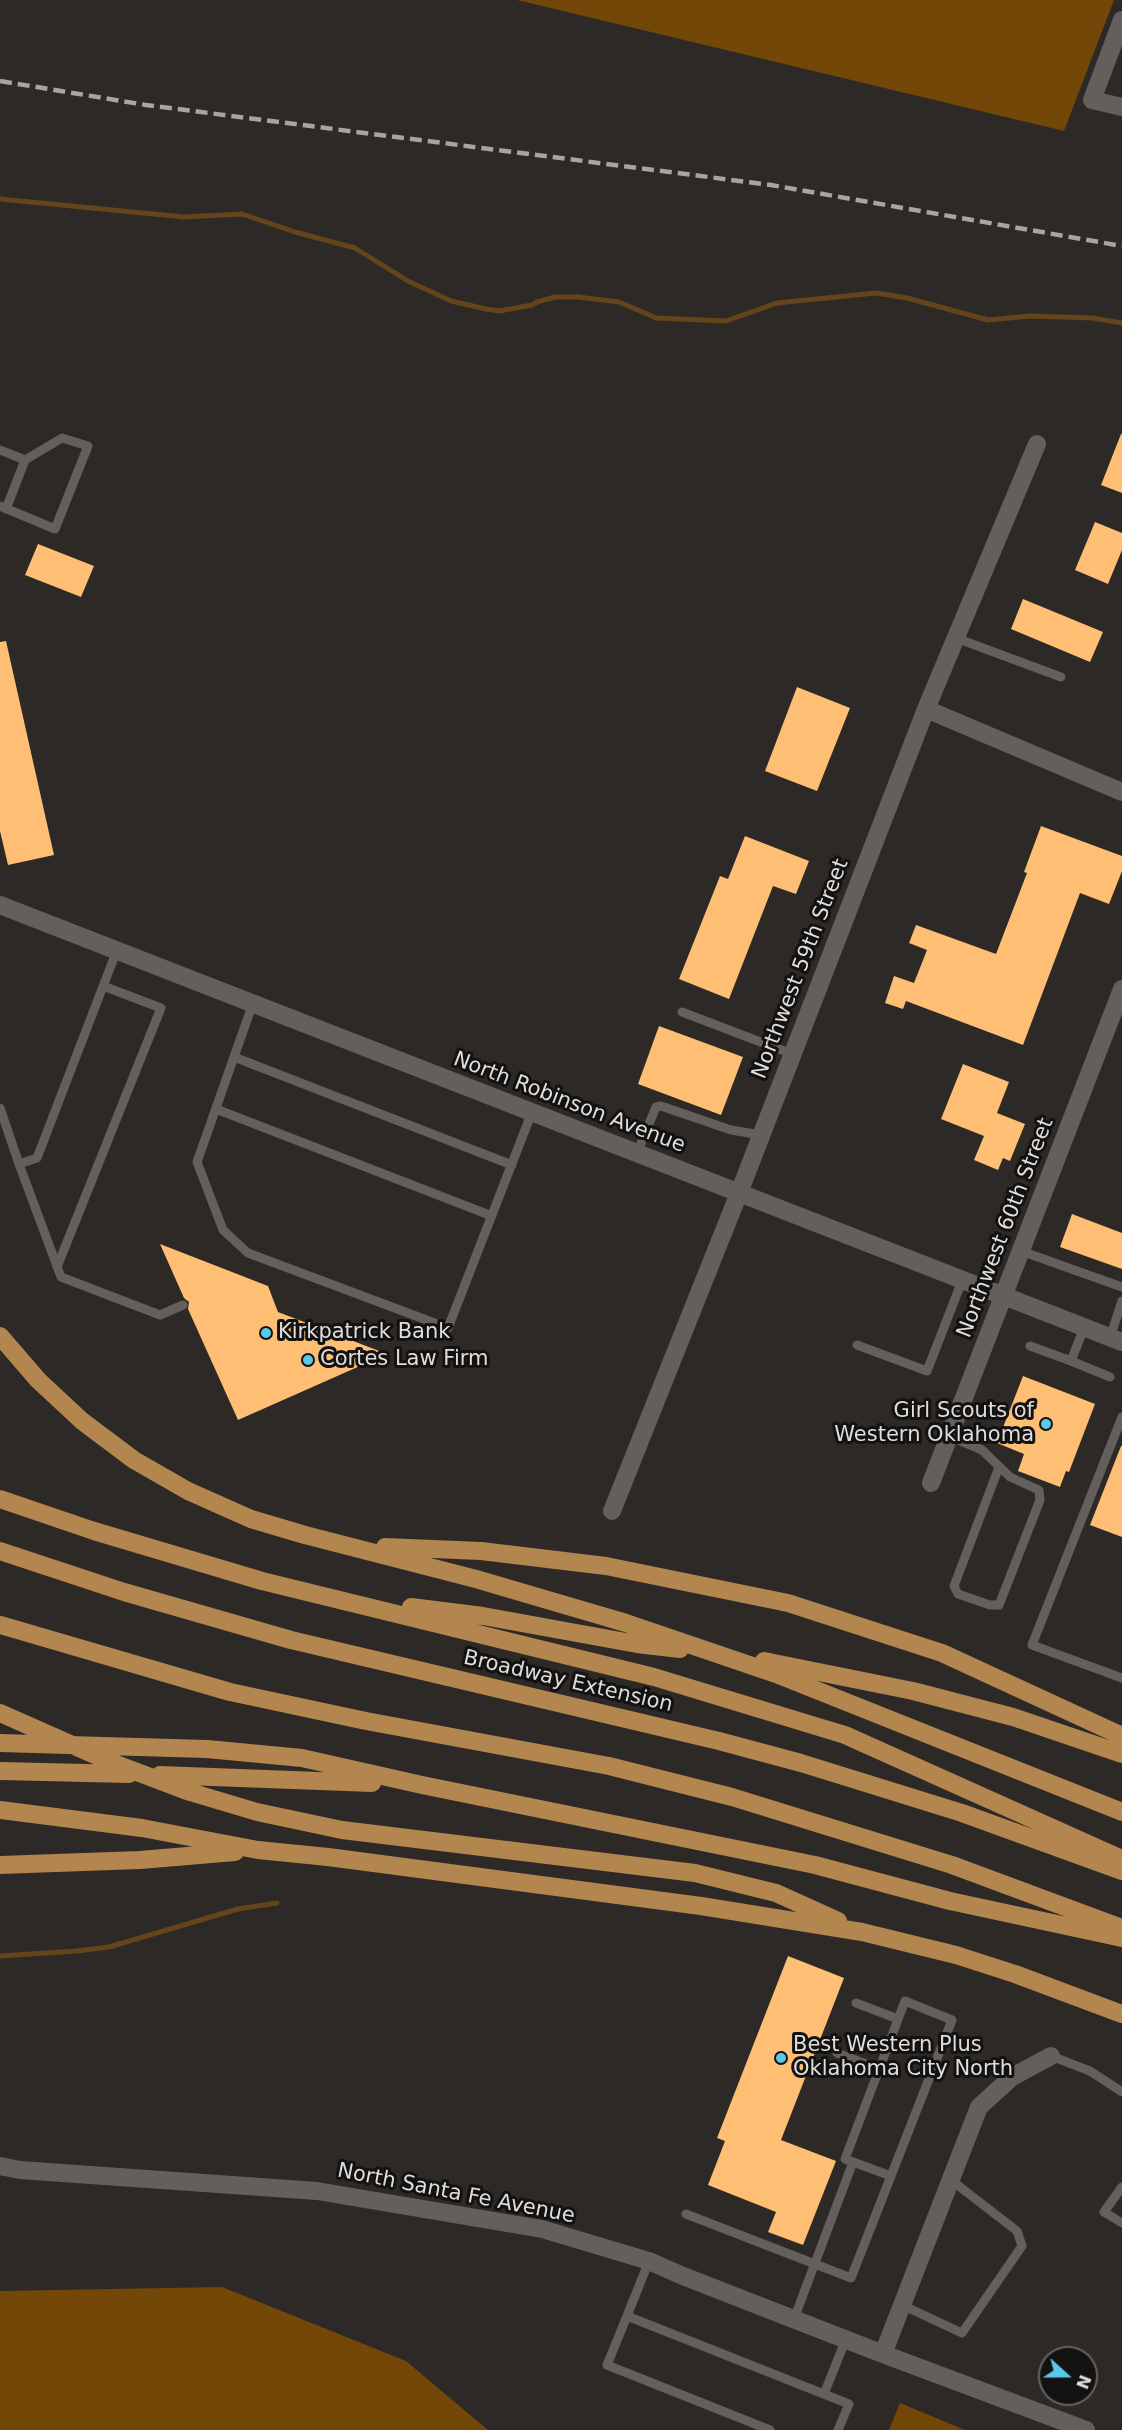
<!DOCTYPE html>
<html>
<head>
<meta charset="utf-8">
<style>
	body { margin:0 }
	#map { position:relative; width:1122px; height:2430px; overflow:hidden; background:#2c2926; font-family:"DejaVu Sans",sans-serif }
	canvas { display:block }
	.north { position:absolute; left:1038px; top:2346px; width:60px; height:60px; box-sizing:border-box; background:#131211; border:2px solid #656462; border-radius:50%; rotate:111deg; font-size:16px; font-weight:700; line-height:24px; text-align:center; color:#dfdedc }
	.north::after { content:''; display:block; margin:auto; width:21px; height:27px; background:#5bc8e7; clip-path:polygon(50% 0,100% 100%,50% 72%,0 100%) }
</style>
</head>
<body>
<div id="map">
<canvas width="1122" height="2430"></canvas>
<div class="north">N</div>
</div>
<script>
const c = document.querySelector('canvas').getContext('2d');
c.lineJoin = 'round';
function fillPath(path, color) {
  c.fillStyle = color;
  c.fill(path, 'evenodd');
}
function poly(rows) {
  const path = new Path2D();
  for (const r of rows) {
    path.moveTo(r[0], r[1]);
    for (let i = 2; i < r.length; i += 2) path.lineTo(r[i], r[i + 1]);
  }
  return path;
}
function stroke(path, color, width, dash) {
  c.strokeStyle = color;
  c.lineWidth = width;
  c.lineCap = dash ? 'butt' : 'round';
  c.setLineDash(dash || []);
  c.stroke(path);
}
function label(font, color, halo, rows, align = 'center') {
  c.font = font + ' "DejaVu Sans",sans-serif';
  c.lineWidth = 6;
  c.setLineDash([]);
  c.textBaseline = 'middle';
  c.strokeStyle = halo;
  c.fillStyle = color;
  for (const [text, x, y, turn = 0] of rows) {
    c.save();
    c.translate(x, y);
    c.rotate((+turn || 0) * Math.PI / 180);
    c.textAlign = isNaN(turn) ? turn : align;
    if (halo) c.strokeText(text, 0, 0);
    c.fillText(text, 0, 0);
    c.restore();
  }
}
fillPath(poly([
	[517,0,1114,0,1064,131],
	[222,2287,406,2361,488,2430,0,2430,0,2291],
	[900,2403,965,2430,889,2430]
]), '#724707');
stroke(poly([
	[0,199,184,217,242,214,295,232,355,248,408,281,451,301,486,309,499,311,532,305,537,302,555,297,578,297,619,302,656,318,726,321,777,303,876,293,907,298,988,320,1030,316,1093,318,1122,323],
	[0,1956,77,1951,109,1947,238,1909,277,1903]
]), '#64441b', 5);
fillPath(poly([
	[1121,434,1122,434,1122,493,1101,485],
	[1095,522,1122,533,1122,550,1108,584,1075,570],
	[38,544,94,566,81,597,25,575],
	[1023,599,1103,632,1090,662,1011,629],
	[6,641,54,855,8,865,0,831,0,642],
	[797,687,850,708,817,791,765,771],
	[1041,826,1122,856,1122,871,1109,904,1080,893,1023,1045,906,1001,903,1009,885,1003,894,976,914,983,927,950,909,943,916,925,996,954,1027,873,1024,872],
	[745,836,809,861,796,894,773,886,729,999,679,979,720,876,728,879],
	[659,1026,743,1057,721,1115,638,1084],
	[963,1064,1009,1082,997,1113,1025,1124,1010,1161,1003,1158,998,1170,974,1160,984,1136,941,1119],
	[1072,1214,1122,1233,1122,1269,1060,1247],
	[160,1244,268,1286,278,1312,387,1354,238,1420,188,1309,189,1302,184,1298],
	[1023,1376,1095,1404,1069,1472,1066,1471,1060,1487,1018,1471,1024,1454,997,1443],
	[1121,1446,1122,1446,1122,1537,1090,1525],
	[788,1956,844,1978,781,2140,836,2161,803,2245,768,2232,776,2212,708,2185,725,2141,717,2138]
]), '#febe73');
stroke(poly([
	[0,450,25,460,62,438,88,446,55,529,0,506],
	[6,509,25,460],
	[956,638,1061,677],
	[117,950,37,1158,19,1164,61,1277,160,1315,183,1305],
	[253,1003,197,1162,223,1230,248,1253,448,1328,532,1112],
	[682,1012,792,1054],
	[234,1057,512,1165],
	[0,1108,19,1164],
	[216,1109,492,1216],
	[637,1153,656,1107,661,1106,731,1130,761,1135],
	[1021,1251,1122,1287],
	[57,1267,161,1008,103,986],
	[1084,1328,1071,1361,1110,1377],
	[1110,1338,1122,1301],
	[857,1345,927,1371,962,1281],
	[1030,1346,1071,1361],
	[1122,1417,1032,1645,1122,1678],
	[949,1436,982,1450,1010,1477,1039,1490,1040,1500,999,1605,990,1605,958,1594,954,1586,999,1467],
	[856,2003,898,2019],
	[837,2053,879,2069],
	[1051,2056,1090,2071,1122,2092],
	[1122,2187,1104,2212,1122,2223],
	[686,2214,851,2278,891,2176,952,2020,905,2001,845,2159,891,2176],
	[902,2305,962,2333,1022,2246,1017,2231,951,2180],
	[627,2316,649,2261],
	[794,2319,853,2162],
	[824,2394,846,2339],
	[770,2430,607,2365,627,2316,849,2404,838,2430]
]), '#635f5c', 9);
stroke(poly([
	[1122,20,1092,100,1122,107],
	[926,709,1122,792],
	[931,1483,1122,989],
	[612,1511,739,1193,926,709,1037,444],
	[0,2166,20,2170,317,2191,542,2229,649,2261,683,2276,883,2354,1086,2430],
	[883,2354,979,2107,1012,2077,1051,2056]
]), '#635f5c', 18);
stroke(poly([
	[0,905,1122,1342]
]), '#635f5c', 18);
stroke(poly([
	[0,1336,38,1380,82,1421,134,1460,188,1491,251,1519,305,1535,476,1579,626,1623,776,1674,1122,1812],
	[0,1499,94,1531,262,1581,654,1677,845,1735,1122,1859],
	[385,1547,481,1551,606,1566,788,1603,942,1653,1122,1736],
	[0,1551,124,1592,291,1640,719,1741,801,1763,962,1813,1122,1871],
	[411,1607,483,1616,637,1644,680,1649],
	[0,1625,230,1692,366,1721,609,1766,732,1797,952,1865,1122,1928],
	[764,1661,913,1691,1013,1717,1122,1754],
	[0,1713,113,1763,190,1792,257,1812,342,1830,695,1873,776,1893,838,1921],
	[0,1743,207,1749,302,1758,422,1785,815,1865,950,1901,1122,1938],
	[0,1771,129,1774],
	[160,1775,372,1783],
	[0,1810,142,1828,258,1850,328,1857,701,1906,862,1932,956,1955,1015,1974,1122,2014],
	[0,1865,140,1860,235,1852]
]), '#b3854f', 18);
stroke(poly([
	[0,81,146,105,771,185,1122,246]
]), '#a7a5a3', 4.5, [12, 6]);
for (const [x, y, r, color] of [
	[266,1333,6,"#5bc8e7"],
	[308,1360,6,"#5bc8e7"],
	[1046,1424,6,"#5bc8e7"],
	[781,2058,6,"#5bc8e7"]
]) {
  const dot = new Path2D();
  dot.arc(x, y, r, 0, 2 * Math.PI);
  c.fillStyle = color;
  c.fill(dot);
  stroke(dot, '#131211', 2);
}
label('21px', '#dfdedc', '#131211', [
	["Northwest 59th Street",801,969,-69],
	["North Robinson Avenue",569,1103,21],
	["Northwest 60th Street",1006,1228,-69],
	["Broadway Extension",568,1682,13],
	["North Santa Fe Avenue",456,2194,11]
]);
label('21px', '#dfdedc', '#131211', [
	["Kirkpatrick Bank",278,1333],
	["Cortes Law Firm",320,1360],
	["Girl Scouts of",1034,1412,"right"],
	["Western Oklahoma",1034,1436,"right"],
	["Best Western Plus",793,2046],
	["Oklahoma City North",793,2070]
], 'left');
</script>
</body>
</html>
